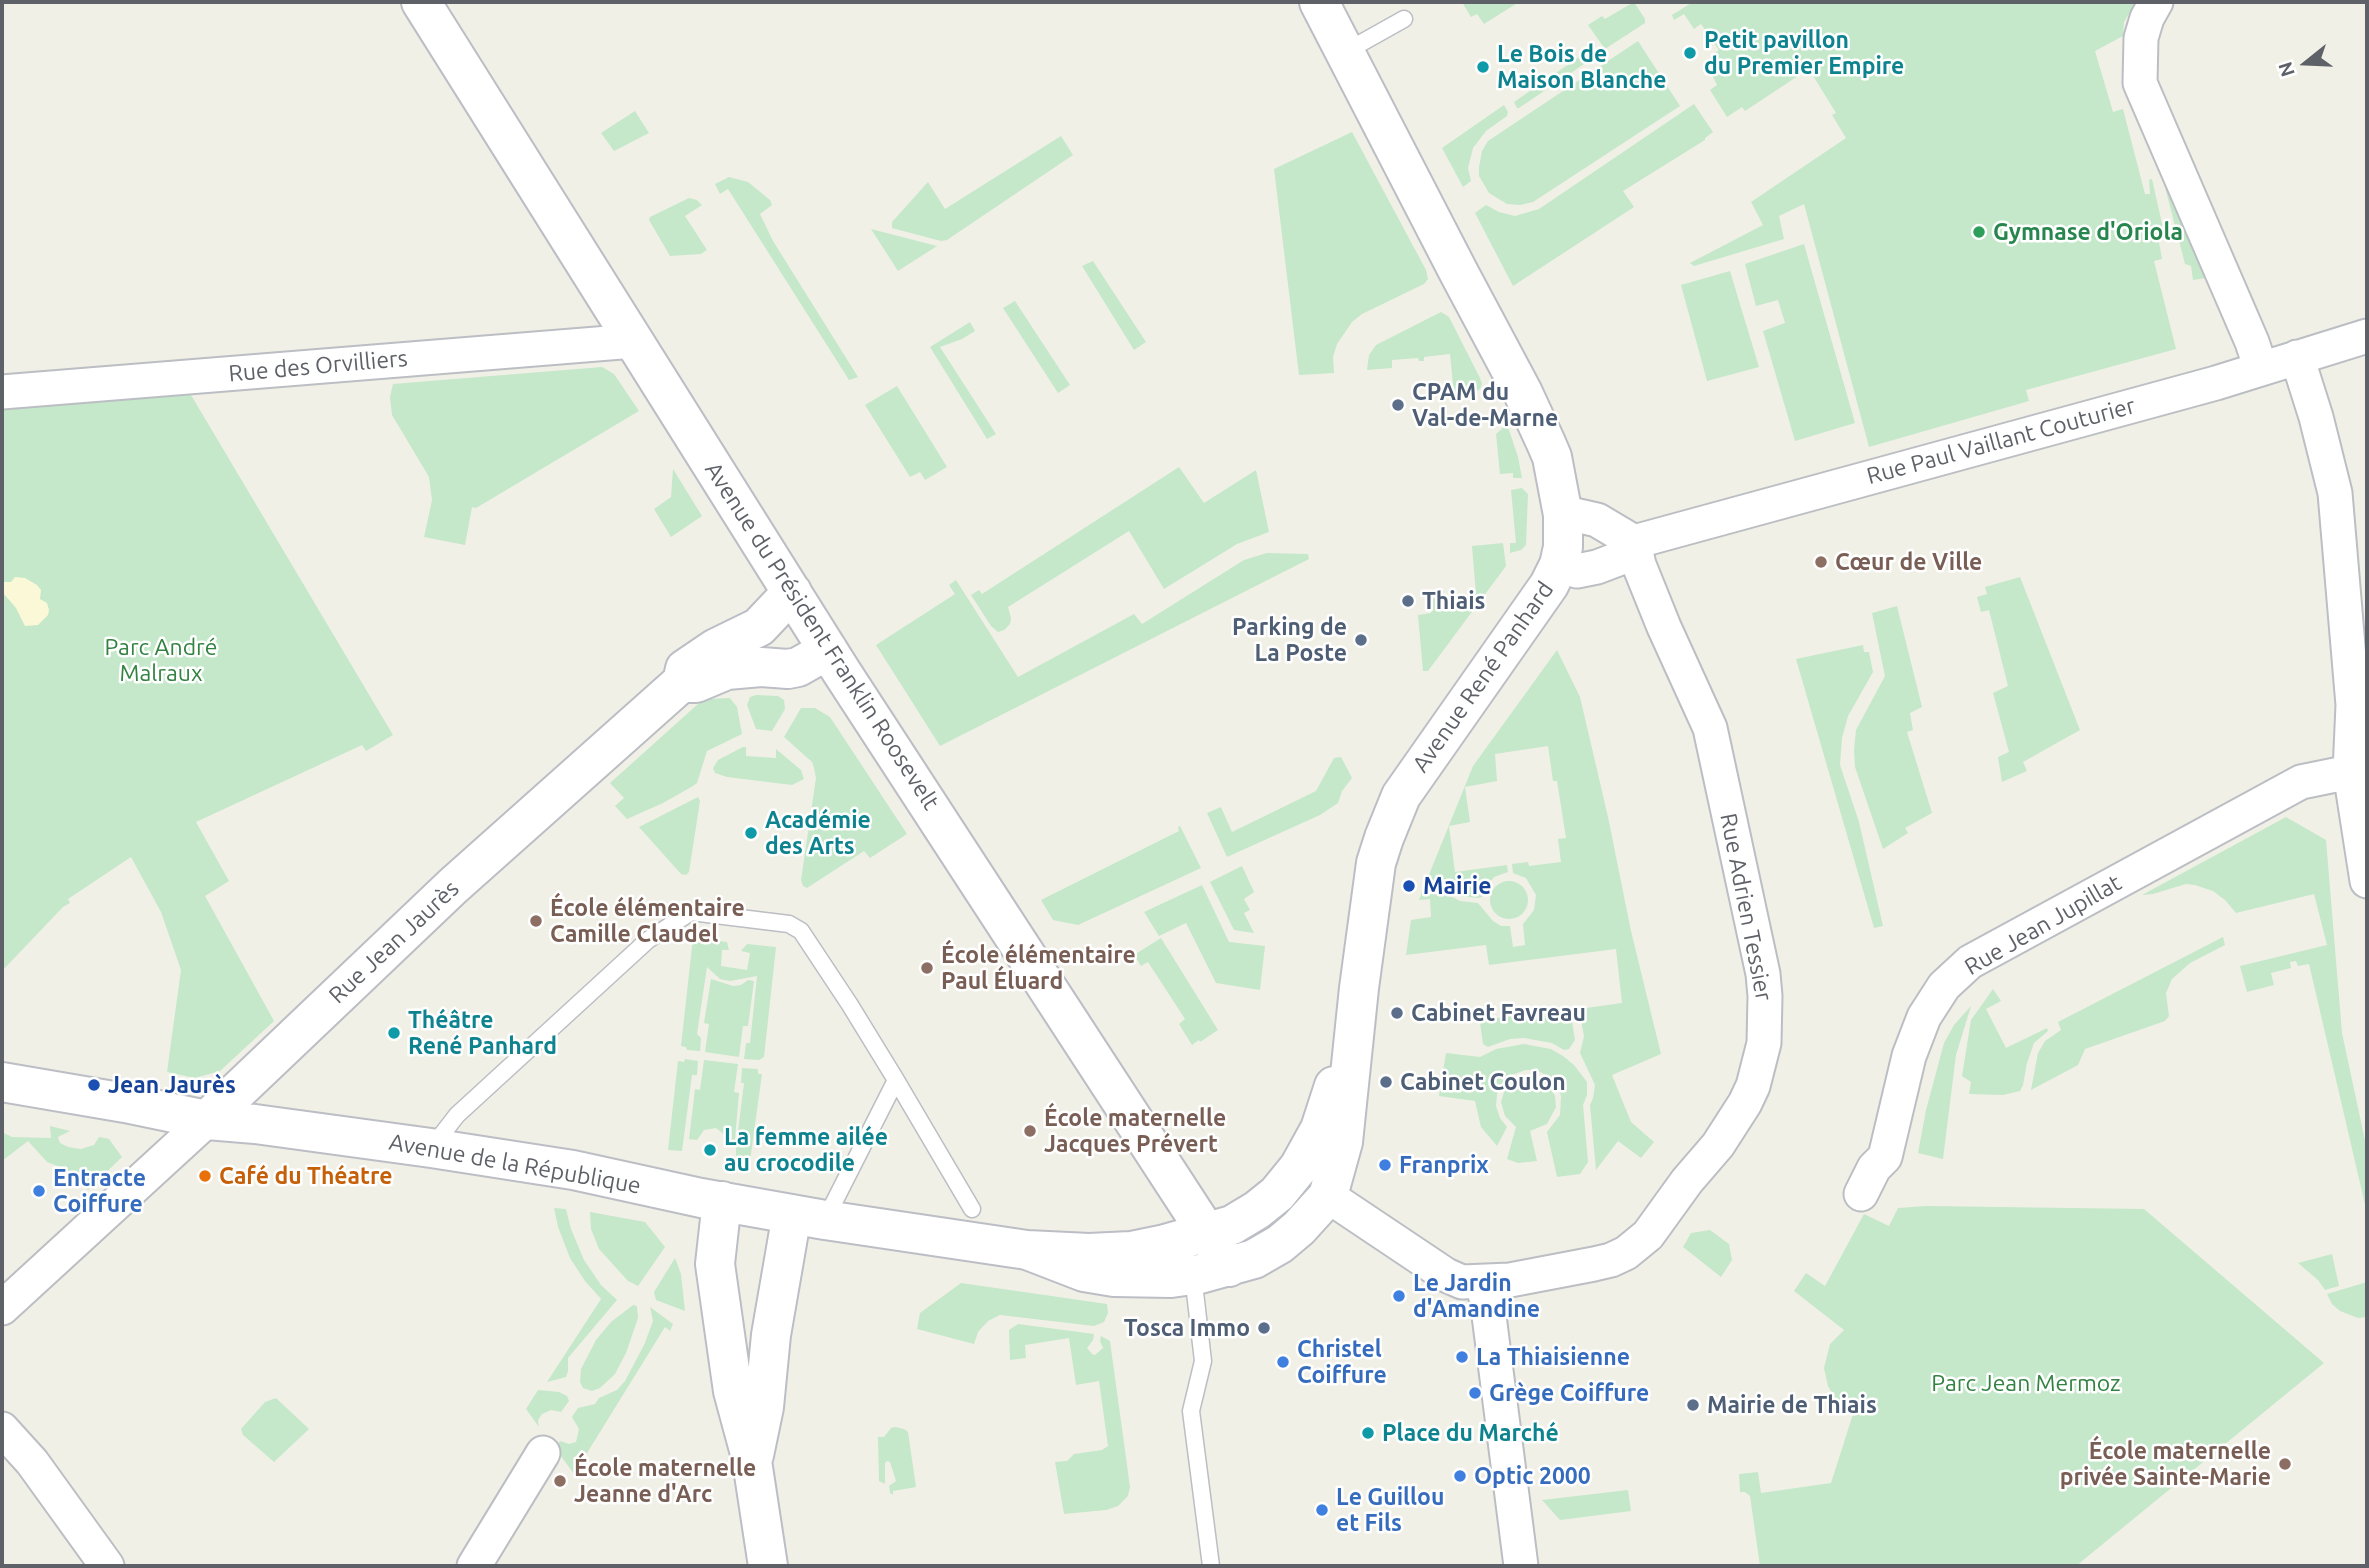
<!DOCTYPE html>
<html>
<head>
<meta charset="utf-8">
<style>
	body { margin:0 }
	#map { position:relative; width:2369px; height:1568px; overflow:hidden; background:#f1f0e7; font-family:Ubuntu,sans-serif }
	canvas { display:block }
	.frame { position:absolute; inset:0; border:4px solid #5e6168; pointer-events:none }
	.north { position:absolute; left:2271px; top:28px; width:70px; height:70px; -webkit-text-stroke:5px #fff; paint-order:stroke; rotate:252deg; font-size:19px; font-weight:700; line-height:28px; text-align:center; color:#5e6168 }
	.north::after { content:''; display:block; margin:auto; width:24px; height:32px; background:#5e6168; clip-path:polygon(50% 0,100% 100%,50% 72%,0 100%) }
</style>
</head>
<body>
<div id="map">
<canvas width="2369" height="1568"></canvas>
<div class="frame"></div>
<div class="north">N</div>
</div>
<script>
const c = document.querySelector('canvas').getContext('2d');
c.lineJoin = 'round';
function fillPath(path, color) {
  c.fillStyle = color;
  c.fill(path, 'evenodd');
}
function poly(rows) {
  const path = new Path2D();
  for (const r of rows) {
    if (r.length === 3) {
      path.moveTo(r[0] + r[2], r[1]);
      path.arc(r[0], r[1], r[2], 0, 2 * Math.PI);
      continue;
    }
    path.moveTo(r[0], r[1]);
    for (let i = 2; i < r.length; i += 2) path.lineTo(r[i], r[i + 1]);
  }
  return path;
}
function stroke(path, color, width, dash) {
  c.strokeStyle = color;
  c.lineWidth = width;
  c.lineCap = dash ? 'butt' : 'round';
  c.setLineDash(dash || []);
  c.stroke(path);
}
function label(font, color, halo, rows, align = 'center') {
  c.font = font + ' Ubuntu,sans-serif';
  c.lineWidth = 5;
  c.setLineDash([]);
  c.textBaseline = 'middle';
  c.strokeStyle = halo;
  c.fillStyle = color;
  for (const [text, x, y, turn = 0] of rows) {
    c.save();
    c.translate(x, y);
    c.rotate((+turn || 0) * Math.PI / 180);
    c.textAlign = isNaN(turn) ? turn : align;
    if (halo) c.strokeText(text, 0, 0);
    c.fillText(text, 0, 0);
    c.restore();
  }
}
fillPath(poly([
	[1462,2,1519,2,1484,24,1477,14,1471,17],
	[1634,2,1645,19,1645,23,1605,49,1588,25,1602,16,1605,19],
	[1693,2,2136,2,2124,22,2123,36,2095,51,2113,112,2123,109,2145,194,2150,194,2149,180,2152,179,2163,228,2159,242,2162,259,2154,261,2176,349,2026,390,2029,401,1869,447,1804,204,1779,216,1784,239,1694,266,1690,263,1763,225,1751,202,1846,138,1832,115,1836,113,1812,74,1807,77,1804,72,1745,111,1742,107,1727,117,1710,90,1717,85,1713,77,1722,71,1712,55,1719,50,1701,24,1694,29,1684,14,1674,20,1672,15],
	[1638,41,1680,106,1533,202,1520,205,1507,204,1489,193,1479,176,1479,167,1482,151,1488,141],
	[1582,55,1584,64,1519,108,1517,108,1514,102],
	[1694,104,1713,132,1705,138,1705,140,1623,191,1634,207,1513,286,1475,213,1486,205,1499,212,1515,216,1539,209],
	[1504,105,1508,112,1507,116,1486,131,1473,148,1468,168,1471,181,1463,187,1442,148],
	[635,111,649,133,614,151,601,133],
	[1352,132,1426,270,1428,279,1424,284,1362,314,1352,322,1337,344,1333,357,1334,373,1299,375,1274,169],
	[1061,136,1073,155,947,240,941,241,892,228,892,222,928,182,945,209],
	[2160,168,2212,277,2193,280,2191,266,2185,264],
	[729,177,748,182,770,200,772,205,760,214,773,241,858,377,849,380,728,189,720,194,715,184],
	[689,198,697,200,702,205,685,216,707,250,701,254,670,256,649,220,650,217],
	[871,229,937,246,898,271],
	[1804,244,1855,423,1795,441,1763,331,1785,323,1778,300,1756,306,1745,264],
	[1093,261,1146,342,1134,350,1082,266],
	[1730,271,1759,367,1707,381,1681,285],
	[1015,301,1070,385,1058,393,1003,308],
	[1441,312,1449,317,1480,378,1482,384,1480,389,1475,392,1454,394,1450,354,1424,357,1424,361,1419,361,1418,358,1392,360,1392,368,1367,370,1369,355,1376,345],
	[970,322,975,331,962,339,940,347,996,434,987,439,930,347],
	[602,367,614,374,639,411,476,508,472,507,465,545,424,537,432,500,429,477,392,415,390,397,393,384],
	[897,386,947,467,925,480,920,472,910,477,865,405],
	[191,395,393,735,366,751,362,745,196,822,229,881,205,896,274,1021,220,1071,195,1078,167,1072,181,970,161,912,131,857,68,899,70,903,63,907,2,971,2,408],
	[1507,424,1518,457,1522,478,1513,478,1513,473,1500,474,1496,434],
	[1179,467,1204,503,1256,470,1269,532,1237,544,1164,589,1129,531,1008,607,1011,618,1010,624,1004,630,998,632,991,626,971,595,979,590,982,594],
	[673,469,702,516,671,537,654,509,671,497],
	[1522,488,1528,494,1526,545,1521,550,1510,553,1510,543,1516,543,1511,490],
	[1503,543,1506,566,1428,671,1423,671,1418,615,1431,613,1430,599,1476,594,1472,546],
	[1267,553,1308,554,1309,559,940,746,876,645,955,594,949,585,956,580,1018,677,1134,614,1142,624,1244,560],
	[2020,577,2080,730,2023,762,2027,771,2002,782,1998,757,2009,752,1993,693,2008,686,1989,610,1981,612,1977,597,1987,594,1985,587],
	[1897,606,1922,707,1910,713,1913,730,1907,732,1932,813,1905,828,1908,833,1883,849,1855,767,1854,750,1856,730,1885,676,1872,613],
	[1863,645,1864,652,1869,652,1873,672,1848,716,1842,738,1840,765,1859,822,1883,926,1874,928,1796,659],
	[1557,650,1580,697,1608,817,1631,931,1661,1054,1612,1075,1631,1122,1654,1142,1641,1158,1618,1141,1596,1170,1590,1105,1593,1098,1595,1085,1580,1053,1584,1036,1579,1009,1622,1003,1616,949,1489,965,1486,945,1406,955,1411,920,1431,917,1430,899,1419,900,1422,892,1443,892,1460,901,1478,903,1493,921,1501,926,1510,926,1513,947,1525,945,1523,924,1534,910,1536,895,1526,878,1513,873,1512,864,1528,862,1529,866,1561,862,1558,839,1566,838,1557,781,1553,781,1548,746,1495,754,1497,781,1465,787,1470,822,1449,826,1455,872,1507,865,1508,872,1494,877,1485,888,1482,897,1478,898,1458,896,1441,887,1424,887,1473,766],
	[756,695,778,696,784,700,785,709,772,731,756,729,747,705,750,697],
	[730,698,737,707,742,734,707,751,697,783,693,786,663,803,627,819,615,806,624,798,610,783,698,704,708,699],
	[801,708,815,708,830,717,907,834,870,858,864,851,807,888,803,886,801,880,816,778,814,768,812,762,784,737],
	[743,747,746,747,746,756,776,758,776,749,801,770,804,779,792,785,727,777,715,773,713,768,718,760],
	[1341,757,1352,778,1342,791,1338,803,1320,815,1227,857,1207,813,1221,807,1232,832,1316,791,1334,758],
	[698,797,700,801,689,872,686,875,681,874,639,827],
	[2286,817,2326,840,2342,1033,2367,1150,2367,1213,2309,964,2298,966,2296,961,2290,962,2291,968,2271,973,2274,985,2247,992,2240,966,2327,945,2314,894,2236,913,2225,900,2213,891,2195,885,2186,884,2153,894,2142,895],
	[1180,826,1201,868,1078,925,1053,920,1041,900,1179,831,1178,827],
	[1242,866,1254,892,1244,899,1250,910,1244,913,1254,933,1234,930,1210,882],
	[1509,900,19],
	[1202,885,1229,942,1265,946,1260,990,1216,983,1186,923,1159,936,1144,912],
	[2223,937,2225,945,2190,963,2172,979,2166,993,2169,1016,2165,1021,2085,1049,2078,1065,2031,1090,2038,1053,2045,1041,2061,1030,2058,1022],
	[693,938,727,942,729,950,722,950,721,966,747,970,750,953,741,951,747,944,776,947,764,1057,759,1060,744,1059,746,1043,750,1043,757,976,730,981,720,979,707,967,697,1034,701,1038,700,1051,687,1050,686,1047,681,1046],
	[1161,938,1218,1030,1200,1042,1199,1040,1192,1045,1179,1024,1185,1019,1148,962,1141,966,1134,955],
	[711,979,733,986,741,985,748,980,754,981,748,1026,743,1026,739,1057,705,1052,709,1024,704,1023],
	[1993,989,2001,1001,1986,1009,2006,1048,2047,1028,2048,1031,2034,1043,2027,1063,2023,1085,2020,1091,2003,1095,1969,1094,1971,1082,1962,1076,1971,1020],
	[1971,1006,1956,1055,1943,1159,1918,1153,1926,1110,1944,1043,1954,1025],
	[1487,1007,1489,1019,1570,1009,1575,1040,1569,1049,1564,1050,1552,1043,1524,1038,1510,1039,1488,1047,1483,1044,1478,1008],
	[1524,1044,1551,1049,1563,1056,1574,1065,1587,1082,1587,1095,1583,1105,1588,1162,1580,1174,1557,1177,1547,1132,1560,1115,1561,1096,1557,1085,1548,1076,1536,1070,1526,1070,1511,1075,1502,1083,1497,1094,1496,1106,1500,1118,1507,1127,1497,1146,1481,1127,1475,1101,1439,1096,1446,1053,1480,1057,1496,1049],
	[685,1059,698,1061,697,1075,692,1075,682,1151,668,1150,678,1061,684,1062],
	[704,1060,738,1064,734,1092,739,1093,735,1139,737,1139,744,1083,741,1083,742,1068,758,1069,758,1074,762,1074,750,1161,736,1160,736,1146,727,1144,725,1135,716,1128,704,1130,697,1140,689,1139,695,1089,700,1090],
	[1527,1076,1537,1077,1550,1086,1555,1096,1556,1107,1547,1124,1530,1131,1537,1161,1518,1163,1507,1159,1516,1127,1505,1116,1501,1102,1504,1092,1510,1083],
	[50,1126,70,1131,58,1137,60,1143,68,1147,81,1149,94,1145,99,1137,109,1139,122,1157,88,1190,60,1167,47,1162,28,1141,2,1161,2,1132,12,1137,51,1138],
	[1926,1206,2144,1209,2324,1363,2076,1566,1760,1566,1750,1496,1745,1492,1740,1492,1739,1474,1758,1472,1761,1493,1831,1483,1854,1411,1839,1402,1833,1395,1828,1386,1824,1368,1830,1344,1844,1330,1794,1291,1806,1273,1825,1286,1864,1214,1889,1226,1898,1208],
	[554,1208,566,1209,571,1229,584,1260,601,1285,617,1300,568,1358,568,1371,566,1377,547,1382,601,1299,585,1281,570,1258,558,1227],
	[590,1212,645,1222,665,1247,638,1286,628,1281,599,1249,591,1229],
	[1710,1230,1729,1244,1732,1260,1721,1277,1683,1247,1691,1233],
	[2332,1254,2339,1286,2325,1290,2318,1280,2298,1263],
	[675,1258,681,1274,685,1311,656,1300,654,1292],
	[2367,1282,2366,1317,2358,1318,2340,1311,2332,1304,2327,1294],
	[961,1283,1107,1304,1108,1313,1104,1322,1094,1326,1000,1315,988,1321,978,1332,974,1344,917,1329,920,1313],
	[633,1305,637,1306,638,1318,626,1353,615,1374,600,1388,592,1391,583,1388,580,1382,581,1369,596,1340,611,1322],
	[650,1307,673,1324,670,1331,665,1327,574,1474,555,1448,560,1441,569,1444,576,1442,579,1429,572,1417,578,1408,595,1404,599,1398,617,1390,625,1381,644,1345,653,1321],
	[1018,1324,1094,1334,1093,1340,1087,1348,1092,1354,1095,1355,1103,1348,1100,1341,1101,1336,1110,1341,1130,1487,1128,1496,1118,1506,1106,1510,1064,1514,1055,1462,1067,1461,1074,1454,1102,1450,1108,1446,1099,1381,1076,1385,1069,1338,1025,1345,1026,1358,1010,1360,1009,1330],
	[538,1390,559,1392,567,1396,569,1401,561,1412,551,1410,542,1414,538,1420,539,1427,526,1409],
	[276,1398,309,1429,274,1462,243,1435,241,1429,265,1402],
	[895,1427,904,1429,908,1432,916,1487,893,1491,893,1495,890,1493,889,1486,896,1481,890,1462,887,1461,885,1463,885,1484,879,1481,878,1437,884,1437,891,1428],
	[1628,1490,1631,1511,1560,1520,1542,1500]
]), '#c4e8c9');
fillPath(poly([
	[15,577,25,578,37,585,41,590,40,599,47,603,49,610,48,615,38,625,25,626,16,608,4,594,3,582,11,582]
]), '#fbf8d8');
const lane = poly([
	[1345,52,1404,19],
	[896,1080,972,1209],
	[433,1146,457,1115,648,940,691,912,789,924,801,931,850,1005,896,1080,825,1220],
	[1193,1275,1203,1361,1191,1411,1211,1566]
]);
const street = poly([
	[2156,2,2147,18,2141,38,2140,83,2252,342,2261,369],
	[2297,357,2316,417,2335,493,2353,705,2350,772,2367,881],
	[2,392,634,341],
	[1563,515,1575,515,1597,520,1634,542],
	[1559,565,1577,571,1597,567,1618,559,1634,542,2216,383,2367,336],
	[1861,1194,1874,1168,1885,1157,1909,1056,1924,1017,1944,986,1970,962,2301,782,2350,772],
	[1328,1196,1446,1275,1462,1282,1510,1280,1594,1264,1611,1260,1626,1253,1648,1235,1687,1181,1718,1145,1745,1103,1753,1086,1764,1043,1765,996,1763,974,1710,728,1664,627,1639,565,1634,542],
	[1481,1283,1487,1300,1521,1566],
	[2,1308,207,1120],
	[2,1429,32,1462,107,1566],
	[474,1566,543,1453]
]);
const secondary = poly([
	[421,2,841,671,1229,1267],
	[684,683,696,683,727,670,761,667,788,669,798,667,828,650],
	[2,1082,125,1103,207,1120,255,1124,431,1148,573,1170,701,1198,825,1220,1027,1250,1089,1253,1131,1251,1165,1244,1232,1225,1257,1210,1277,1194,1299,1167,1320,1129,1334,1086],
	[207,1120,453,886,682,682,685,669,716,648,759,627,792,592],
	[722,1201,715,1264,733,1391,752,1461,768,1566],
	[1027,1250,1084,1272,1114,1277,1171,1278,1200,1274,1254,1259,1280,1244,1299,1228,1328,1196,1343,1142,1359,988,1376,863,1384,838,1401,796,1549,585,1559,565,1563,547,1563,515,1552,457,1546,443,1523,393,1459,273,1319,2],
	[754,1455,764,1407,771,1335,792,1214]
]);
stroke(lane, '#bbbec3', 19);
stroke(street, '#bbbec3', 37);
stroke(secondary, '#bcbec5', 42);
stroke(lane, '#fff', 16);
stroke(street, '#fff', 33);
stroke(secondary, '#fff', 38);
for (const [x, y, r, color] of [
	[1690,53,7,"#0f9aa8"],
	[1483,67,7,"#0f9aa8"],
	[1979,232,7,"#2e9e5b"],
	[1398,405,7,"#5c6f8a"],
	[1821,562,7,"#8d6e63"],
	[1408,601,7,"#5c6f8a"],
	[1361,640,7,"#5c6f8a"],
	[751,833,7,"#0f9aa8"],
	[1409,886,7,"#1a4fb4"],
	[536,921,7,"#8d6e63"],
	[927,968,7,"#8d6e63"],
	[1397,1013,7,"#5c6f8a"],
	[394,1033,7,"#0f9aa8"],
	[1386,1082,7,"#5c6f8a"],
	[94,1085,7,"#1a4fb4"],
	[1030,1131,7,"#8d6e63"],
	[710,1150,7,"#0f9aa8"],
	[1385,1165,7,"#3f7fe0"],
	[205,1176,7,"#e8710a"],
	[39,1191,7,"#3f7fe0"],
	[1399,1296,7,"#3f7fe0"],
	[1264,1328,7,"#5c6f8a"],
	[1462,1357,7,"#3f7fe0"],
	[1283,1362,7,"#3f7fe0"],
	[1475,1393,7,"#3f7fe0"],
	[1693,1405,7,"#5c6f8a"],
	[1368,1433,7,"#0f9aa8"],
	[2285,1464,7,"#8d6e63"],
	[1460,1476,7,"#3f7fe0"],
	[560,1481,7,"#8d6e63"],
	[1322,1510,7,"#3f7fe0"]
]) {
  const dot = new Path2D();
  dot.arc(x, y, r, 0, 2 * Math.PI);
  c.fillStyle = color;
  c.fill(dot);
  stroke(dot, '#fff', 2.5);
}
label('bold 23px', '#0d838f', '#fff', [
	["Petit pavillon",1704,40],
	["du Premier Empire",1704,66],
	["Le Bois de",1497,54],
	["Maison Blanche",1497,80],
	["Académie",765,820],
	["des Arts",765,846],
	["Théâtre",408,1020],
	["René Panhard",408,1046],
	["La femme ailée",724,1137],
	["au crocodile",724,1163],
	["Place du Marché",1382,1433]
], 'left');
label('bold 23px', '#27864d', '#fff', [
	["Gymnase d'Oriola",1993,232]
], 'left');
label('23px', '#5e6168', '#fff', [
	["Rue des Orvilliers",318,366,-5],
	["Rue Paul Vaillant Couturier",2001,441,-15],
	["Avenue du Président Franklin Roosevelt",822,636,57],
	["Avenue René Panhard",1483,677,-55],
	["Rue Adrien Tessier",1746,907,79],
	["Rue Jean Jupillat",2043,925,-30],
	["Rue Jean Jaurès",394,942,-43],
	["Avenue de la République",515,1164,10]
]);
label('bold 23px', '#4e5e75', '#fff', [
	["CPAM du",1412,392],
	["Val-de-Marne",1412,418],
	["Thiais",1422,601],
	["Parking de",1347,627,"right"],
	["La Poste",1347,653,"right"],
	["Cabinet Favreau",1411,1013],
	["Cabinet Coulon",1400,1082],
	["Tosca Immo",1250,1328,"right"],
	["Mairie de Thiais",1707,1405]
], 'left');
label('bold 23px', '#785e54', '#fff', [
	["Cœur de Ville",1835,562],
	["École élémentaire",550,908],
	["Camille Claudel",550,934],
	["École élémentaire",941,955],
	["Paul Éluard",941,981],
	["École maternelle",1044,1118],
	["Jacques Prévert",1044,1144],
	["École maternelle",2271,1451,"right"],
	["privée Sainte-Marie",2271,1477,"right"],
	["École maternelle",574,1468],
	["Jeanne d'Arc",574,1494]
], 'left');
label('23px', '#338242', '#fff', [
	["Parc André",161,647],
	["Malraux",161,673],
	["Parc Jean Mermoz",2026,1383]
]);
label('bold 23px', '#164399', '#fff', [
	["Mairie",1423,886],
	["Jean Jaurès",108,1085]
], 'left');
label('bold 23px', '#366cbe', '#fff', [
	["Franprix",1399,1165],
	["Entracte",53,1178],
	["Coiffure",53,1204],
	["Le Jardin",1413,1283],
	["d'Amandine",1413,1309],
	["Christel",1297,1349],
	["Coiffure",1297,1375],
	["La Thiaisienne",1476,1357],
	["Grège Coiffure",1489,1393],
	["Optic 2000",1474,1476],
	["Le Guillou",1336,1497],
	["et Fils",1336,1523]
], 'left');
label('bold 23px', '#c56008', '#fff', [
	["Café du Théatre",219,1176]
], 'left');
</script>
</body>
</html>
